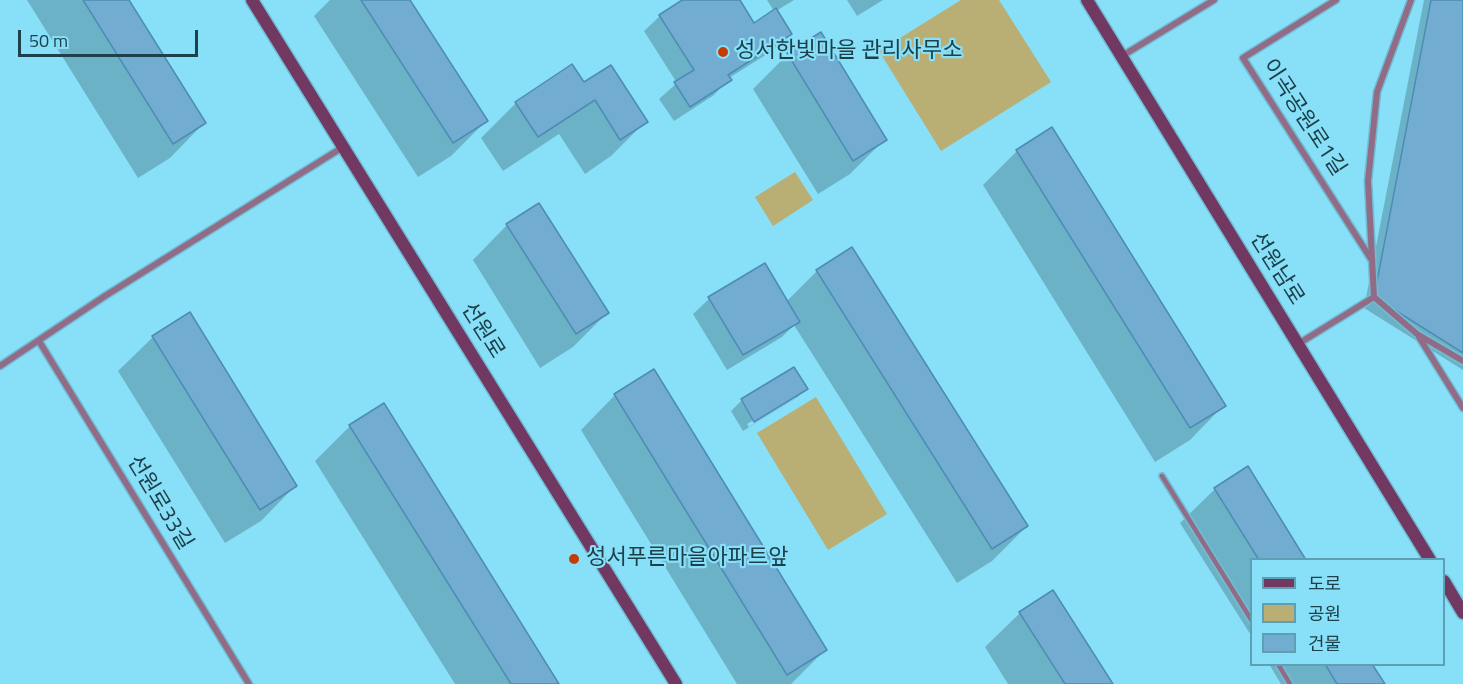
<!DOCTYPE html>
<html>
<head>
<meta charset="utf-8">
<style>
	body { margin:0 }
	#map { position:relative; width:1463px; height:684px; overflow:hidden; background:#88dff8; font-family:"Titillium Web","Noto Sans KR",sans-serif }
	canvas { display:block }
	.legend { position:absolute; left:1250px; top:558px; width:195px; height:108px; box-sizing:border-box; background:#88dff8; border:2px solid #5da0b3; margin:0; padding:8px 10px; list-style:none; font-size:18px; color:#1c414b }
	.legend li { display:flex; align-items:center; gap:12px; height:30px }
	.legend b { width:30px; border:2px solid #5da0b3 }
	.scale { position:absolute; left:18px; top:30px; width:180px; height:27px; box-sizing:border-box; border:3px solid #1c414b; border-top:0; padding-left:8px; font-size:18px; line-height:21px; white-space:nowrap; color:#1c414b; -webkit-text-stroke:4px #88dff8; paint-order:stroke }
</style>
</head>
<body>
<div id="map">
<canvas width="1463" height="684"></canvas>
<ul class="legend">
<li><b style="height:8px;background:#713962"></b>도로</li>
<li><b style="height:16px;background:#b9ae73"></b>공원</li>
<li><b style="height:16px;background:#73acd1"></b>건물</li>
</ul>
<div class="scale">50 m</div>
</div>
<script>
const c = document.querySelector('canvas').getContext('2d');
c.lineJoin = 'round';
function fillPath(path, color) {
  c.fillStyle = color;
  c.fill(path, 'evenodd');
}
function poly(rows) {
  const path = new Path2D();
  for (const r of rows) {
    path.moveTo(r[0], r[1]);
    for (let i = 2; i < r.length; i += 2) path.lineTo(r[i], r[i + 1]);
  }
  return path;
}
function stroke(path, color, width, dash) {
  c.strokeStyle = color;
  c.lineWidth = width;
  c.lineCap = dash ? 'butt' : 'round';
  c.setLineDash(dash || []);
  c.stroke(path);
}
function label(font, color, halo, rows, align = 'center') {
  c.font = font + ' "Titillium Web","Noto Sans KR",sans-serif';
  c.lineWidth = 4.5;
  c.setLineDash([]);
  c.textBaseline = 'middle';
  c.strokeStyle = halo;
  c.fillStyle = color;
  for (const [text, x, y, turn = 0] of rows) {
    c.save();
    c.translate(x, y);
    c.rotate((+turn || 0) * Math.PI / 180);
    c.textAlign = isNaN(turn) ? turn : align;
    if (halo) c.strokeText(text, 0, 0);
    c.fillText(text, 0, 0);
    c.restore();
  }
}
fillPath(poly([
	[961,0,999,0,1051,82,941,151,879,51],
	[795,172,813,200,773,226,755,197],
	[816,397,887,514,828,550,757,433]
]), '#b9ae73');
fillPath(poly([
	[27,0,128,0,204,123,170,158,138,178],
	[330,0,408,0,486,121,451,156,418,177,314,16],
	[684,0,735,0,753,25,774,11,767,0,794,0,776,11,790,34,775,49,729,78,714,95,674,121,659,99,677,83,644,31,660,16],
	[847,0,883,0,857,16],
	[1424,0,1463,0,1463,370,1364,308],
	[820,35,885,139,850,174,818,194,753,89,788,54],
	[572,66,584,84,646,121,611,156,585,174,559,134,503,171,481,138,516,103],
	[1017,151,1224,405,1190,440,1155,462,983,185],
	[507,225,607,313,573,347,540,368,473,260],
	[851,250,1027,526,992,561,957,583,794,325,782,337,727,370,693,314,709,299,764,265,786,302,817,271],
	[153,337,295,486,261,521,225,543,118,371],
	[794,369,806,389,795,399,743,431,731,411,742,400],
	[796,395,796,398,749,427,747,424],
	[615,395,825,650,791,684,737,684,581,430],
	[350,426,558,684,455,684,315,461],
	[1215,489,1305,560,1252,560,1252,637,1180,523],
	[1020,613,1112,684,1008,684,985,647],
	[1269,664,1371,664,1383,684,1281,684]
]), '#0003');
const building = poly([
	[83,0,129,0,206,123,173,144,83,0],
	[361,0,410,0,488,121,453,143,361,0],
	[682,0,740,0,754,23,776,8,792,34,728,75,732,80,690,107,674,82,694,70,659,15,682,0],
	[1431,0,1463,0,1463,353,1374,297,1431,0],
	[821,32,887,140,853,161,787,53,821,32],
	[572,64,584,82,611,65,648,122,620,140,595,100,538,137,515,102,572,64],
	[1052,127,1226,406,1190,428,1016,150,1052,127],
	[539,203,609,313,576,334,506,224,539,203],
	[852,247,1028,526,992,549,816,270,852,247],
	[765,263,800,322,743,355,708,297,765,263],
	[190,312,297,486,260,510,152,336,190,312],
	[794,367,808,389,754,422,741,399,794,367],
	[654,369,827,650,787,675,614,394,654,369],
	[384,403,559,684,511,684,349,425,384,403],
	[1248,466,1306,560,1259,560,1214,488,1248,466],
	[1053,590,1113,684,1065,684,1019,612,1053,590],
	[1325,664,1372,664,1385,684,1337,684,1325,664]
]);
fillPath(building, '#73acd1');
stroke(building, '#4c8cb5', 1.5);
const lane = poly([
	[1162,476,1252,621],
	[1278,664,1290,684]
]);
const street = poly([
	[1336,0,1243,58,1371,259],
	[1411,0,1377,92,1368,181,1374,297,1417,334,1463,361],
	[1122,56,1214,0],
	[1419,337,1463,408],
	[39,341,249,684],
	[1298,344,1374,297],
	[0,366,105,296,343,147]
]);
const secondary = poly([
	[252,0,676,684],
	[1087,0,1430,560],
	[1444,581,1463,613]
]);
stroke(lane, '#70bcd2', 8);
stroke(street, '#70bcd2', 9);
stroke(secondary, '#70bcd2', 15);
stroke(lane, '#926b86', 4.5);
stroke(street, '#926b86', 6);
stroke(secondary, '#713962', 12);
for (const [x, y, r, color] of [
	[723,52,6,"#c43d00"],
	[574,559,6,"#c43d00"]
]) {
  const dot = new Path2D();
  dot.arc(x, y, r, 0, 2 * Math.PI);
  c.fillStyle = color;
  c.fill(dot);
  stroke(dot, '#88dff8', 2);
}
label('22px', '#1c414b', '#88dff8', [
	["성서한빛마을 관리사무소",735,52],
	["성서푸른마을아파트앞",586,559]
], 'left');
label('22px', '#1c414b', '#88dff8', [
	["이곡공원로1길",1303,118,57],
	["선원남로",1276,269,58],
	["선원로",482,331,58],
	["선원로33길",159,503,59]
]);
</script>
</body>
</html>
